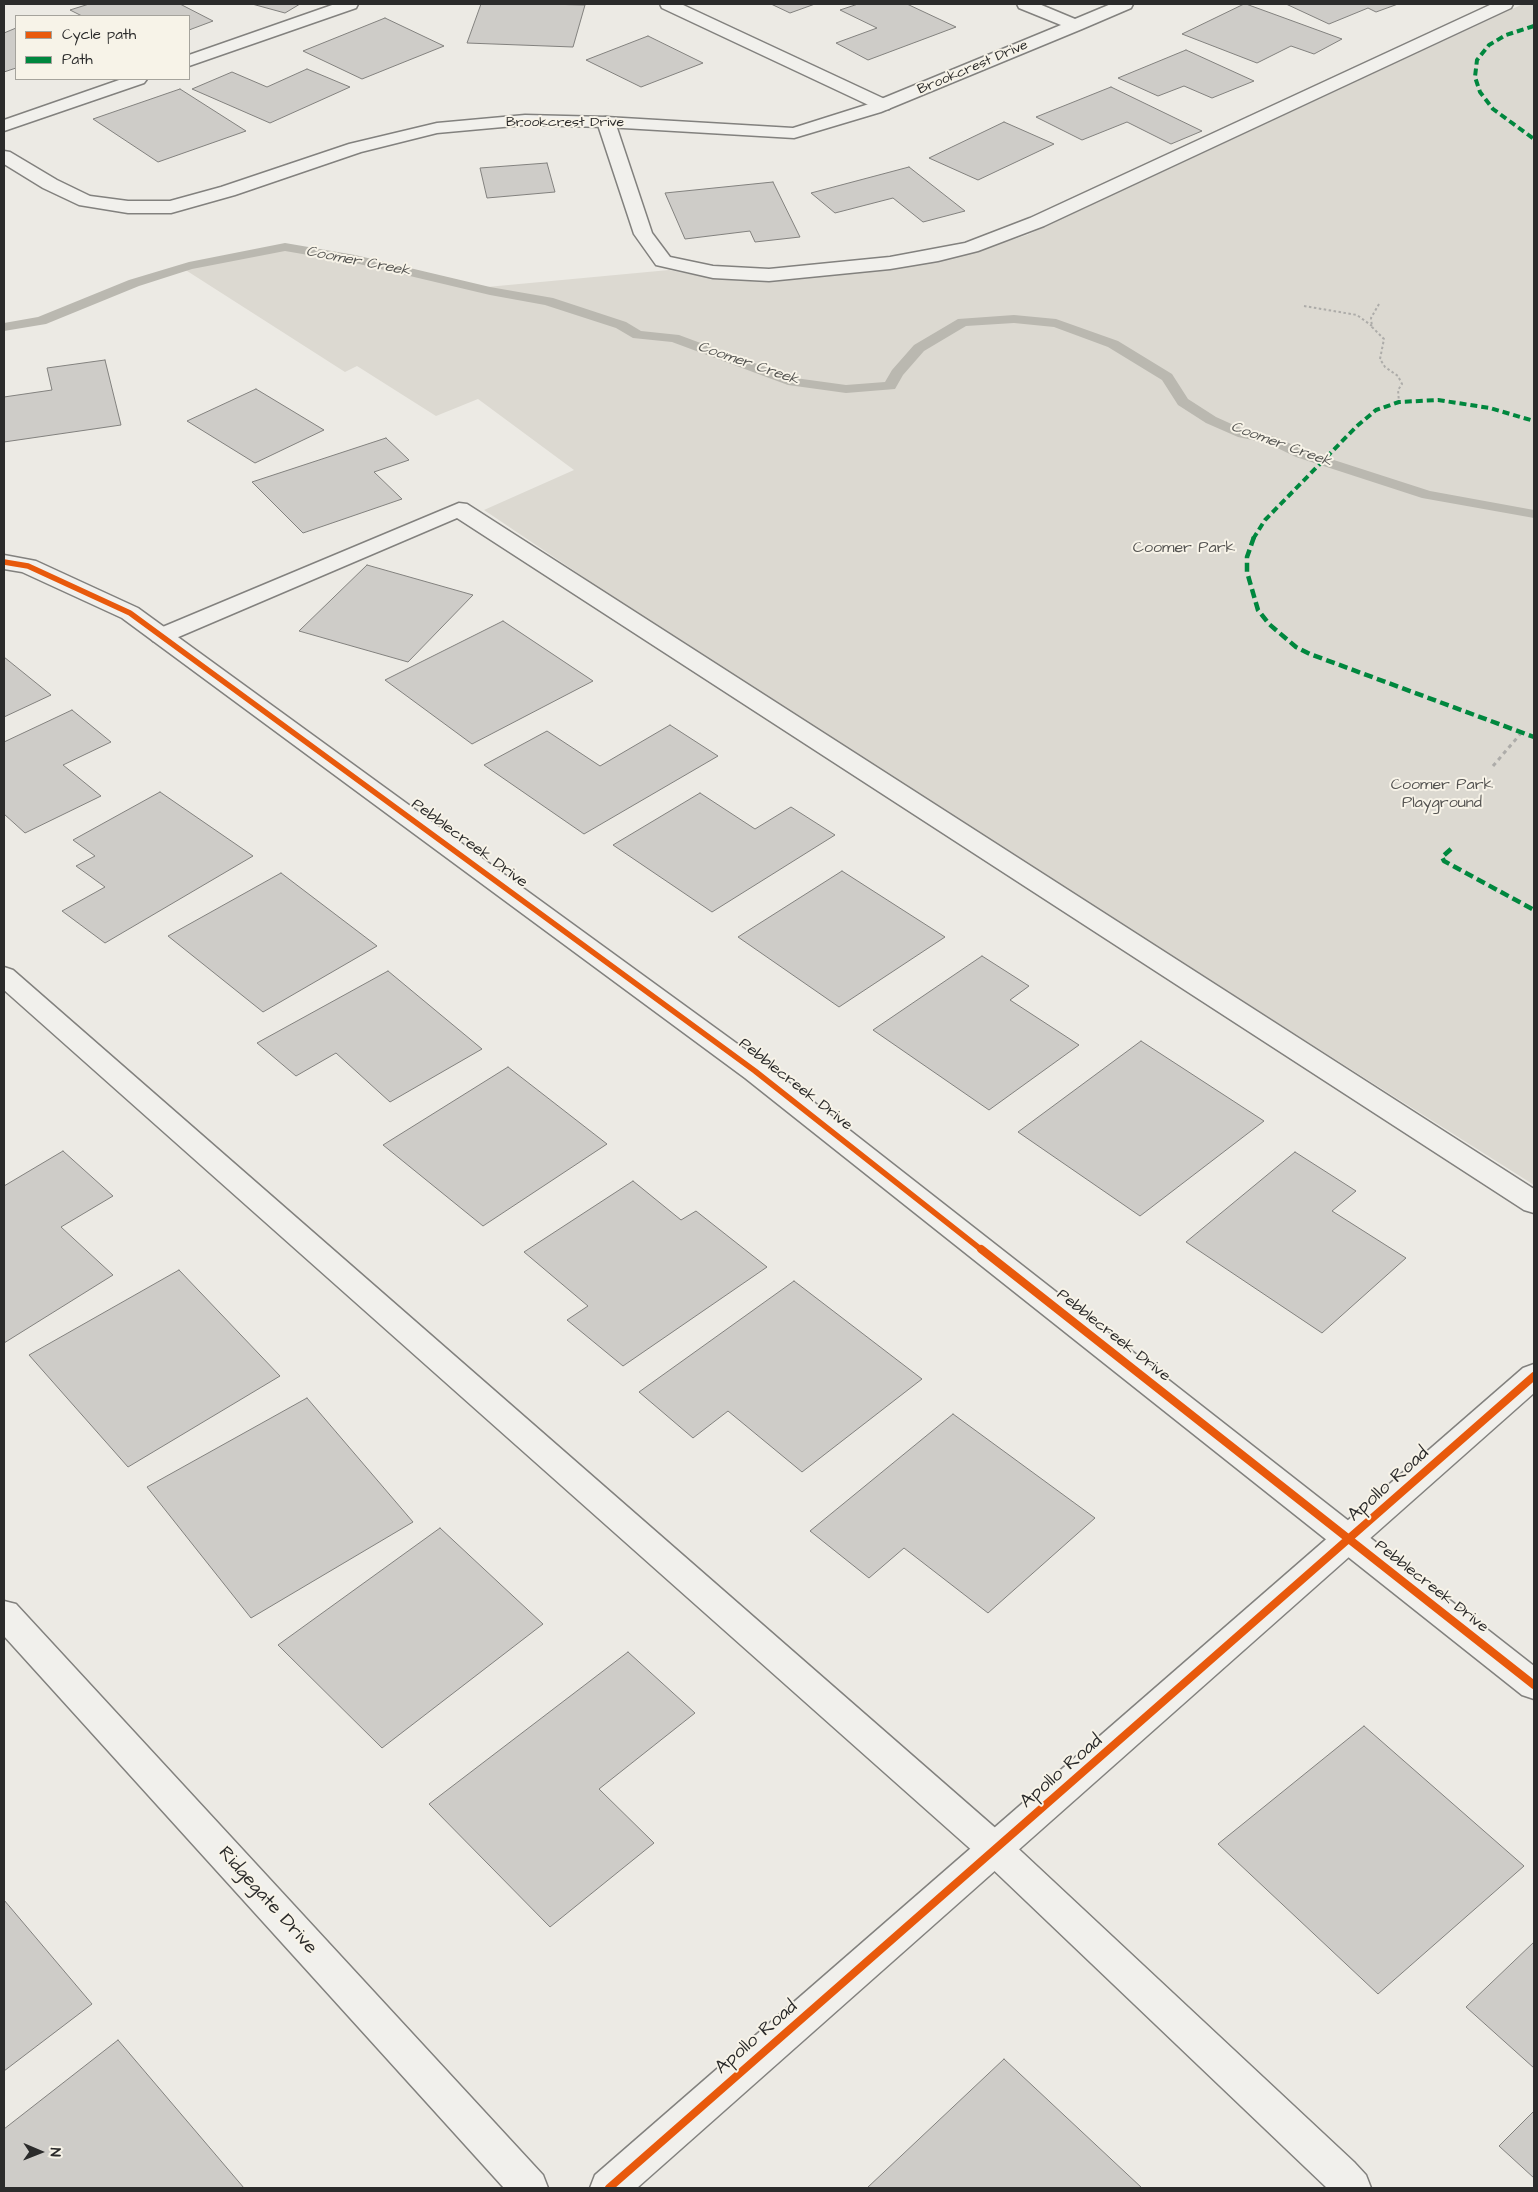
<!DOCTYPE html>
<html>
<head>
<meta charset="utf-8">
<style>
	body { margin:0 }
	#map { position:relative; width:1538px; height:2192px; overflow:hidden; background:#eceae4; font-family:"Architects Daughter",sans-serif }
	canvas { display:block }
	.frame { position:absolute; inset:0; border:5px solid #2b2b2b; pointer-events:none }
	.legend { position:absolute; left:15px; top:15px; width:175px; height:65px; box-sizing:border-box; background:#f7f3e8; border:1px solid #a5a39c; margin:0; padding:6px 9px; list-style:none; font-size:15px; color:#2b2b2b }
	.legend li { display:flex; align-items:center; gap:10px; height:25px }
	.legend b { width:25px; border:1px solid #a5a39c }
	.north { position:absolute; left:15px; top:2127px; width:50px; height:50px; -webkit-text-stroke:4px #f7f3e8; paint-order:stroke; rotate:91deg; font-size:14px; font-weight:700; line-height:20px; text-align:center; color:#2b2b2b }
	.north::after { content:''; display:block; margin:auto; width:18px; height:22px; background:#2b2b2b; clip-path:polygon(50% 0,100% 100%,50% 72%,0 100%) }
</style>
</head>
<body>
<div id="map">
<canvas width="1538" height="2192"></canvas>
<div class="frame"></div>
<ul class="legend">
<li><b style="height:6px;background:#e8590c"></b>Cycle path</li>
<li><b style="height:6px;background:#00873e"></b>Path</li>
</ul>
<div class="north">N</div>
</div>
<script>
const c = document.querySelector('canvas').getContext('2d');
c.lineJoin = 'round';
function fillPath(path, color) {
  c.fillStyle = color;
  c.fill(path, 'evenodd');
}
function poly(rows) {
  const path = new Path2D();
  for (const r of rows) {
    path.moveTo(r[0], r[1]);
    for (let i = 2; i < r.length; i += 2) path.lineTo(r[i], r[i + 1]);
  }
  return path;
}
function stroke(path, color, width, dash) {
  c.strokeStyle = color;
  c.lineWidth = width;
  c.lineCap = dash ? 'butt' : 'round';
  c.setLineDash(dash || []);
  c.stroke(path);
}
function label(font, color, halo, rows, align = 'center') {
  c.font = font + ' "Architects Daughter",sans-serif';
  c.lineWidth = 4;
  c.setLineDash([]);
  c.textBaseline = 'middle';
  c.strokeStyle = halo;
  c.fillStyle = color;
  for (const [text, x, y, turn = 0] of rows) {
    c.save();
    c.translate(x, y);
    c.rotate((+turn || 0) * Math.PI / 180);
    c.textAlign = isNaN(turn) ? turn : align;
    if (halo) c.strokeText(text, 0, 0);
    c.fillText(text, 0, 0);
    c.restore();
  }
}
fillPath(poly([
	[1523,4,1534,4,1534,1185,634,616,582,576,484,510,574,470,478,399,436,416,357,366,345,372,184,269,284,249,314,253,344,253,487,287,669,270,716,279,762,280,829,276,932,262,961,256,1027,235]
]), '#dcd9d1');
fillPath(poly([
	[285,243,355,255,490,287,553,298,626,322,641,331,679,335,795,378,846,385,885,382,892,370,914,345,958,319,1014,315,1056,319,1118,341,1172,374,1188,399,1216,417,1247,431,1276,437,1306,451,1430,491,1534,510,1534,518,1422,498,1296,457,1267,443,1238,437,1206,423,1178,405,1162,380,1108,347,1054,327,1014,323,966,326,924,351,903,375,895,389,846,393,788,385,672,342,633,338,616,328,545,305,490,295,355,263,285,251,192,269,139,286,46,324,4,331,4,323,38,317,129,280,189,262,285,243]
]), '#bab8b0');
const building = poly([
	[89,4,180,4,213,21,189,30,189,16,82,16,70,10,89,4],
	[252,4,300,4,285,13,252,4],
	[481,4,545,4,585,5,573,47,467,43,481,4],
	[771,4,815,4,790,13,771,4],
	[858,4,907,4,956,27,868,60,836,43,877,28,840,10,858,4],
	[1244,4,1246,4,1342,39,1314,54,1291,46,1257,63,1182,34,1244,4],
	[1286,4,1398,4,1376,12,1368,8,1329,24,1286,4],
	[385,18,444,46,362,79,303,51,385,18],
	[16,28,16,68,4,72,4,33,16,28],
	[648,36,703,63,641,87,586,60,648,36],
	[1186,50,1254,81,1212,98,1184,86,1158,96,1118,78,1186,50],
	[307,69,350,87,270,123,192,89,232,72,267,87,307,69],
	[1111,87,1202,131,1171,144,1127,122,1082,140,1036,117,1111,87],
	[180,89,246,131,158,162,93,119,180,89],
	[1004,122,1054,144,978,180,929,158,1004,122],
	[547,163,555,192,487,198,480,168,547,163],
	[909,167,965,211,923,222,893,198,835,213,811,193,909,167],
	[773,182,800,237,755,242,750,231,685,239,665,193,773,182],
	[105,360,121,425,4,442,4,397,52,390,47,368,105,360],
	[256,389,324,430,255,463,187,421,256,389],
	[386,438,409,460,374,472,402,499,303,533,252,482,386,438],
	[367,565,473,595,408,662,299,631,367,565],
	[503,621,593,681,472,744,385,680,503,621],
	[4,657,51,695,4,717,4,657],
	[72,710,111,742,63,765,101,796,25,833,4,814,4,742,72,710],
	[670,725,718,756,584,834,484,765,547,731,600,766,670,725],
	[160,792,253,856,105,943,62,911,105,887,76,866,95,856,73,840,160,792],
	[700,793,755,829,791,807,835,835,712,912,613,845,700,793],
	[842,871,945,937,839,1007,738,937,842,871],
	[281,873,377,946,263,1012,168,936,281,873],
	[982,956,1029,986,1010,1000,1079,1045,989,1110,873,1030,982,956],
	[388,971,482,1049,390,1102,336,1053,296,1076,257,1043,388,971],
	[1141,1041,1264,1121,1140,1216,1018,1132,1141,1041],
	[508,1067,607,1144,483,1226,383,1145,508,1067],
	[63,1151,113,1196,61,1227,113,1275,4,1343,4,1186,63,1151],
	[1295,1152,1356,1191,1332,1211,1406,1258,1322,1333,1186,1242,1295,1152],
	[633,1181,681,1220,696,1211,767,1267,623,1366,567,1320,588,1306,524,1252,633,1181],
	[179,1270,280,1376,128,1467,29,1355,179,1270],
	[794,1281,922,1379,802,1472,728,1411,693,1438,639,1392,794,1281],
	[307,1398,413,1522,251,1618,147,1487,307,1398],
	[953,1414,1095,1518,988,1613,904,1548,869,1578,810,1531,953,1414],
	[440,1528,543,1624,382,1748,278,1645,440,1528],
	[628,1652,695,1713,599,1789,654,1843,550,1927,429,1804,628,1652],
	[1364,1726,1524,1866,1378,1994,1218,1844,1364,1726],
	[4,1900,92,2004,4,2071,4,1900],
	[1534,1942,1534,2068,1466,2007,1534,1942],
	[118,2040,244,2188,4,2188,4,2129,118,2040],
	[1004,2059,1142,2188,867,2188,1004,2059],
	[1534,2111,1534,2178,1499,2146,1534,2111]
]);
fillPath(building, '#ceccc8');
stroke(building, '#82817e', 1);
const lane = poly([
	[335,4,358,4,356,8,189,66,189,55,335,4],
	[660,4,681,4,889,101,892,105,889,109,883,110,877,109,662,8,660,4],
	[1492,4,1513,4,1511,8,1044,226,978,251,938,261,890,269,769,281,713,278,656,265,634,234,597,122,600,118,606,117,612,118,615,122,652,233,670,257,713,266,769,269,890,257,965,243,1030,218,1492,4],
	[122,79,147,79,144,83,4,131,4,120,122,79],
	[459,503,467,504,1534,1189,1534,1213,1524,1210,457,518,169,641,161,643,153,641,150,636,153,631,459,503],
	[4,967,13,970,1008,1839,1354,2162,1366,2175,1371,2188,1327,2188,984,1861,4,990,4,967]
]);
const street = poly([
	[1017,4,1039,4,1075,19,1111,4,1133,4,1131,8,1082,29,881,112,794,138,606,127,525,125,437,133,361,152,235,195,171,213,128,213,79,205,43,188,4,164,4,151,10,152,57,180,90,196,128,201,170,201,221,187,349,144,437,123,525,115,606,117,793,128,869,104,1061,25,1019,8,1017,4],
	[4,555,36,561,138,608,765,1064,1534,1666,1534,1699,1522,1695,745,1078,122,618,22,572,4,569,4,555],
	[4,1601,16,1604,543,2175,548,2188,504,2188,4,1636,4,1601]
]);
const secondary = poly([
	[1534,1364,1534,1393,637,2188,590,2188,595,2175,1523,1368,1534,1364]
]);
stroke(lane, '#82817e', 3);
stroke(street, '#82817e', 3);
stroke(secondary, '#82817e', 3);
stroke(poly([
	[1379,304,1371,318,1372,327,1384,339,1380,359,1385,367,1398,376,1402,384,1398,390,1399,402],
	[1304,306,1357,315,1372,326]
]), '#adaca9', 2, [2.5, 2.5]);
stroke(poly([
	[1493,766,1522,732]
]), '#adaca9', 3, [4, 4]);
fillPath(lane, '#f1f0ec');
fillPath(street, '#f1f0ec');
fillPath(secondary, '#f1f0ec');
stroke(poly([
	[1534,26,1506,35,1489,45,1477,60,1475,77,1480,92,1493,109,1534,139],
	[1253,539,1265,520,1357,426,1376,410,1399,402,1438,400,1490,408,1534,421]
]), '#00873e', 4, [7, 4]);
stroke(poly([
	[1254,537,1247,557,1247,572,1258,610,1269,624,1296,647,1310,654,1534,737],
	[1451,849,1442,857,1444,861,1534,910]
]), '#00873e', 4.5, [9, 4.5]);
stroke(poly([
	[4,562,28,566,130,613,755,1071,983,1251]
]), '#e8590c', 5.5);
stroke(poly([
	[981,1249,1534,1685],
	[609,2188,1534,1376]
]), '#e8590c', 8);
label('14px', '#2b2b2b', '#f7f3e8', [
	["Brookcrest Drive",973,68,-23],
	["Brookcrest Drive",565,123]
]);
label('italic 15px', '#555552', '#f7f3e8', [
	["Coomer Creek",358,262,11],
	["Coomer Creek",748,364,19],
	["Coomer Creek",1281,445,20]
]);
label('16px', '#545351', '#f7f3e8', [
	["Coomer Park",1184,549],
	["Coomer Park",1442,786],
	["Playground",1442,804]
]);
label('16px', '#2b2b2b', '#f7f3e8', [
	["Pebblecreek Drive",469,844,36],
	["Pebblecreek Drive",795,1085,38],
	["Pebblecreek Drive",1113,1336,38],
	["Pebblecreek Drive",1431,1587,38]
]);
label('19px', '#2b2b2b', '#f7f3e8', [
	["Apollo Road",1389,1485,-42],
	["Apollo Road",1062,1772,-41],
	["Ridgegate Drive",267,1901,48],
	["Apollo Road",757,2038,-41]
]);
</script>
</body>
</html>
